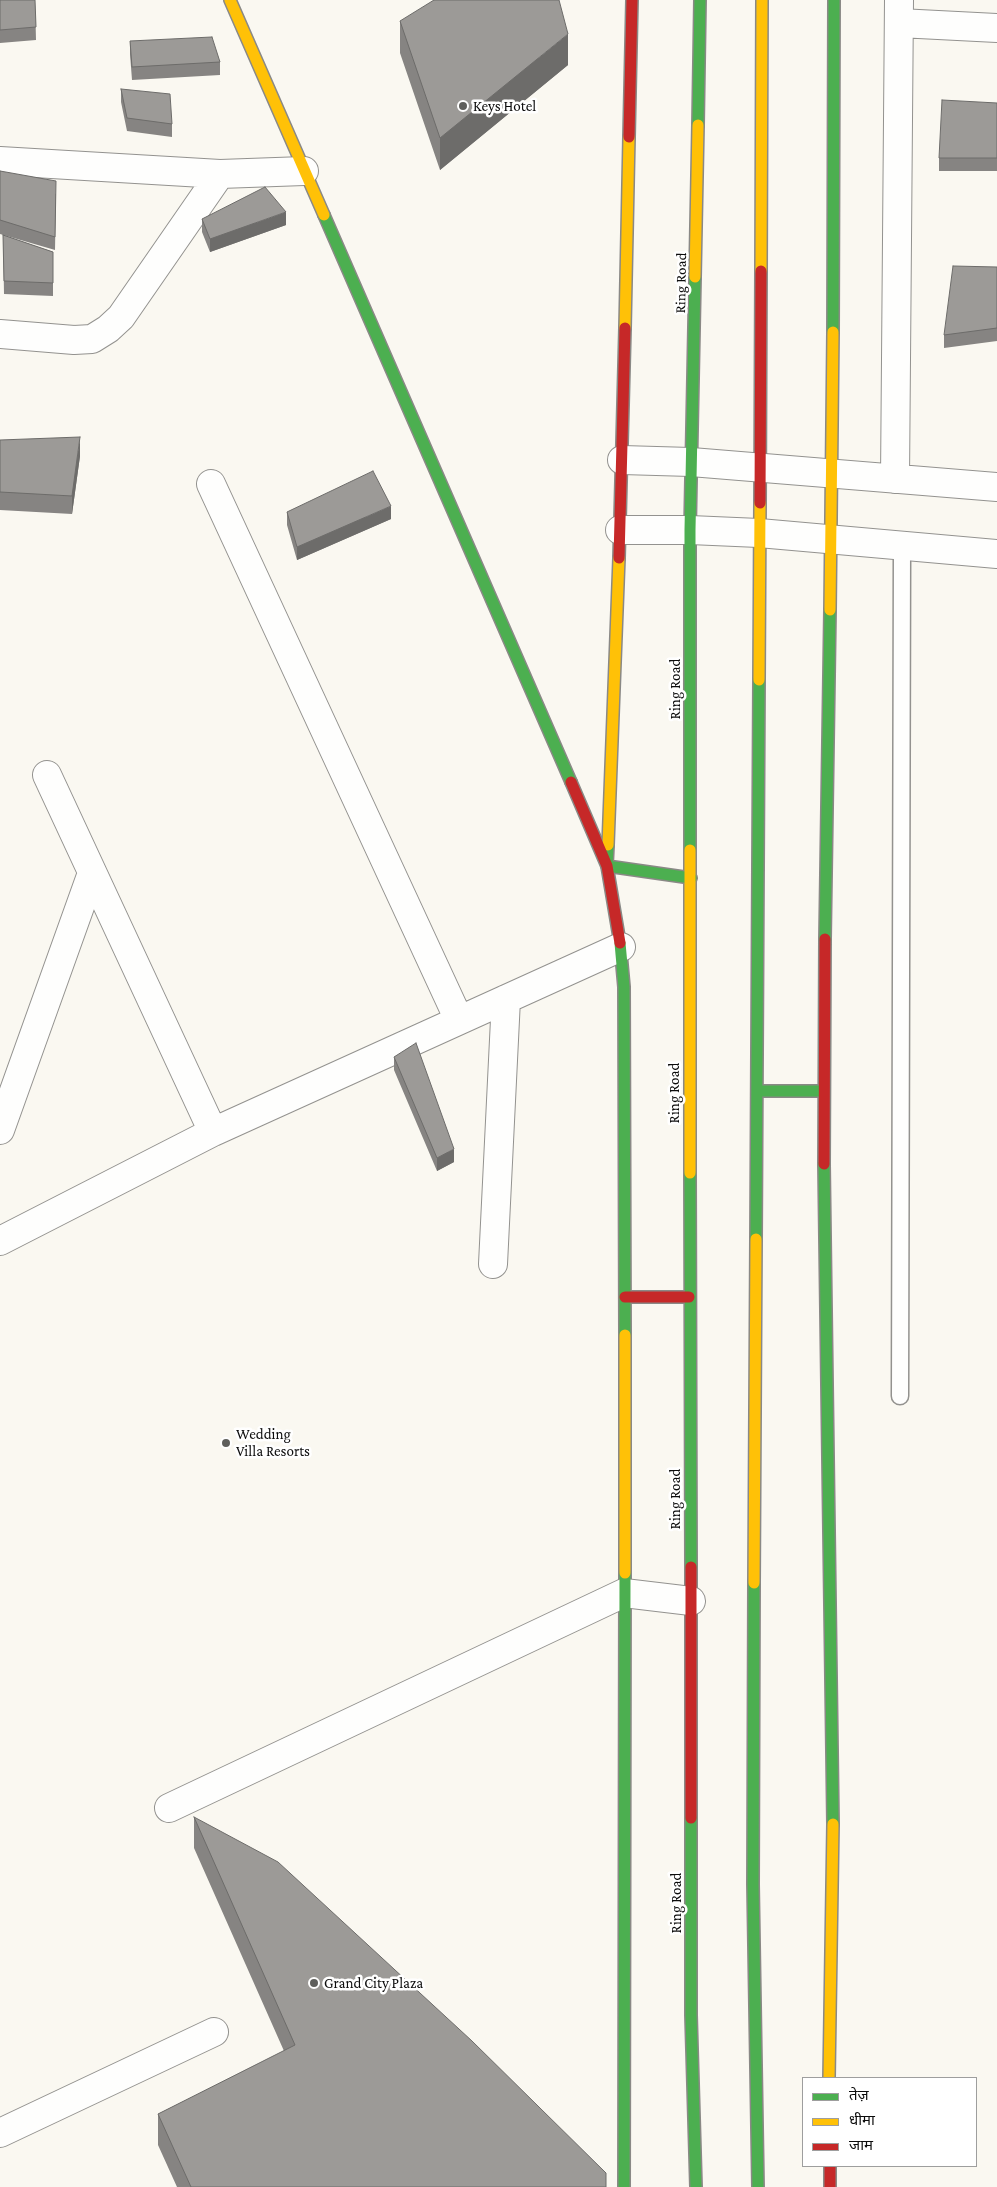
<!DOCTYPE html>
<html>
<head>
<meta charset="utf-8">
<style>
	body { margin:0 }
	#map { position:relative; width:997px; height:2187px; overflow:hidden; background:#faf8f1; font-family:"Crimson Pro","Noto Sans Devanagari",serif }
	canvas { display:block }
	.legend { position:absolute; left:802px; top:2077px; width:175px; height:90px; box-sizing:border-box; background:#fff; border:1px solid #9e9e9e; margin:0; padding:6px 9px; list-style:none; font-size:15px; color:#0c0c0c }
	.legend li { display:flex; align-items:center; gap:10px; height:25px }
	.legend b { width:25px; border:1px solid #9e9e9e }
</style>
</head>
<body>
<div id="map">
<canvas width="997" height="2187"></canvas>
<ul class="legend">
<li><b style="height:6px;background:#4caf50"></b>तेज़</li>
<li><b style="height:6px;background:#ffc107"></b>धीमा</li>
<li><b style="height:6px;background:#c62828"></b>जाम</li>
</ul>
</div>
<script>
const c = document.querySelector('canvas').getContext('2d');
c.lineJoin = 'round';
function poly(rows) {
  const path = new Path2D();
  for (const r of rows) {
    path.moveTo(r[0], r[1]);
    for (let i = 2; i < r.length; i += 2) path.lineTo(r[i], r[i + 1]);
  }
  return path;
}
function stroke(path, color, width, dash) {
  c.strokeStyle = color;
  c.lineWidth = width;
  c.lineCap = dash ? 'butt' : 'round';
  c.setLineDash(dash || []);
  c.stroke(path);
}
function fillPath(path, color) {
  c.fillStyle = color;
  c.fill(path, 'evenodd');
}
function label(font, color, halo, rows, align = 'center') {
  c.font = font + ' "Crimson Pro",serif';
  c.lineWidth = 5;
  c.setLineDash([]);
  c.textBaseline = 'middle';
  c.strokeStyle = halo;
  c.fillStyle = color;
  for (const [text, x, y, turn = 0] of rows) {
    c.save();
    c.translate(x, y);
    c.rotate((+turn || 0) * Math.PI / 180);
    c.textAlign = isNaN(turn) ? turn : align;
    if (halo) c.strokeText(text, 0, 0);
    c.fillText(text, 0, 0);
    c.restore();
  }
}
const lane = poly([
	[900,1396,902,546]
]);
const street = poly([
	[899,23,997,28],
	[0,161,220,174,304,171],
	[0,334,74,340,92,339,108,329,121,317,220,174],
	[622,460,691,462,997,487],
	[895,479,899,0],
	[211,484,459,1020],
	[620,530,690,530,759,533,997,554],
	[47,775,213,1132],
	[0,1130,92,873],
	[0,1241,213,1132,621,947],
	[493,1264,506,999],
	[169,1808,624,1593,691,1601],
	[0,2133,214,2032]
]);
const fast = poly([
	[698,125,700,0],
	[324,215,571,782],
	[833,332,834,0],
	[608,845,607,866,691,878],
	[690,850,690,530,695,277],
	[825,939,830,610],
	[620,943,624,987,625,1335],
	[757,1091,823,1091],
	[824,1164,833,1824],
	[690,1173,691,1567],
	[756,1239,759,680],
	[754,1583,753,1884,758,2187],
	[691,1818,691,2015,696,2187],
	[624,2187,625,1573]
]);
const slow = poly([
	[230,0,324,215],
	[761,271,762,0],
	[695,277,698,125],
	[625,328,629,137],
	[830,610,833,332],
	[759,680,760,503],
	[608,845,619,558],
	[690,850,690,1173],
	[625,1573,625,1335],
	[754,1583,756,1239],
	[829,2078,833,1824]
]);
const jam = poly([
	[629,137,632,0],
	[760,503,761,271],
	[619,558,625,328],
	[571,782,607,866,620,943],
	[824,1164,825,939],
	[625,1297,689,1297],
	[691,1567,691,1818],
	[830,2166,830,2187]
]);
stroke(lane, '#93928f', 19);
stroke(street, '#93928f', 30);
stroke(fast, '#8a8986', 14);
stroke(slow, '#8a8986', 14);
stroke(jam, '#8a8986', 14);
stroke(lane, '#fefefd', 16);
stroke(street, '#fefefd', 28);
stroke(fast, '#4caf50', 11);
stroke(slow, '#ffc107', 11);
stroke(jam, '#c62828', 11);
fillPath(poly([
	[0,0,35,0,36,40,0,43],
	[400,21,568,65,440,170,400,53],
	[130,41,220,62,220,75,132,80,130,54],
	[121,89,172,124,172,137,127,131,121,102],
	[997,103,997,171,939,171,939,158],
	[0,171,56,194,55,250,0,234],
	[202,219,286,225,210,252,202,232],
	[3,235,53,252,53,296,4,294],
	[997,267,997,341,944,348,944,335],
	[0,440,80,456,72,514,0,510],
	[287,512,391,519,297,560,287,525],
	[394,1057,454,1162,437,1171,394,1070],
	[194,1817,606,2187,177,2187,158,2145,158,2114,284,2051,194,1848]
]), '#868482');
fillPath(poly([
	[568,34,568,65,440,170,440,138],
	[286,212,286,225,210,252,210,239],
	[80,437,80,456,72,514,72,496],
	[391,506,391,519,297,560,297,547],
	[454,1149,454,1162,437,1171,437,1158]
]), '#6d6c6a');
const building = poly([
	[0,0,35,0,36,27,0,30,0,0],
	[434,0,559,0,568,34,440,138,400,21,434,0],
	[212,37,220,62,132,67,130,41,212,37],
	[121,89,170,94,172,124,127,118,121,89],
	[942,100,997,103,997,158,939,158,942,100],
	[0,171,56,181,55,237,0,220,0,171],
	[265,187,286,212,210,239,202,219,265,187],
	[3,235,53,252,53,283,4,281,3,235],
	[953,266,997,267,997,328,944,335,953,266],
	[80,437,72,496,0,492,0,440,80,437],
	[373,471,391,506,297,547,287,512,373,471],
	[416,1043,454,1149,437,1158,394,1057,416,1043],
	[194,1817,278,1862,472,2041,606,2173,606,2187,191,2187,158,2114,295,2045,194,1817]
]);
fillPath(building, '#9c9a97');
stroke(building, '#6d6c6a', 1);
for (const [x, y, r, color] of [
	[463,106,5,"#5f5f5c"],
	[226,1443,5,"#5f5f5c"],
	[314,1983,5,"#5f5f5c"]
]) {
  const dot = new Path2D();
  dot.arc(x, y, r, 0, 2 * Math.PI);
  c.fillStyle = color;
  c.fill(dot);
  stroke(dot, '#fff', 2);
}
label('15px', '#0c0c0c', '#fff', [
	["Keys Hotel",473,106],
	["Wedding",236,1434],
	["Villa Resorts",236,1451],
	["Grand City Plaza",324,1983]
], 'left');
label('15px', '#0c0c0c', '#fff', [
	["Ring Road",681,283,-89],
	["Ring Road",675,689,-90],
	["Ring Road",674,1093,-90],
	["Ring Road",675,1499,-90],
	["Ring Road",676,1903,-90]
]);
</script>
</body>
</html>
